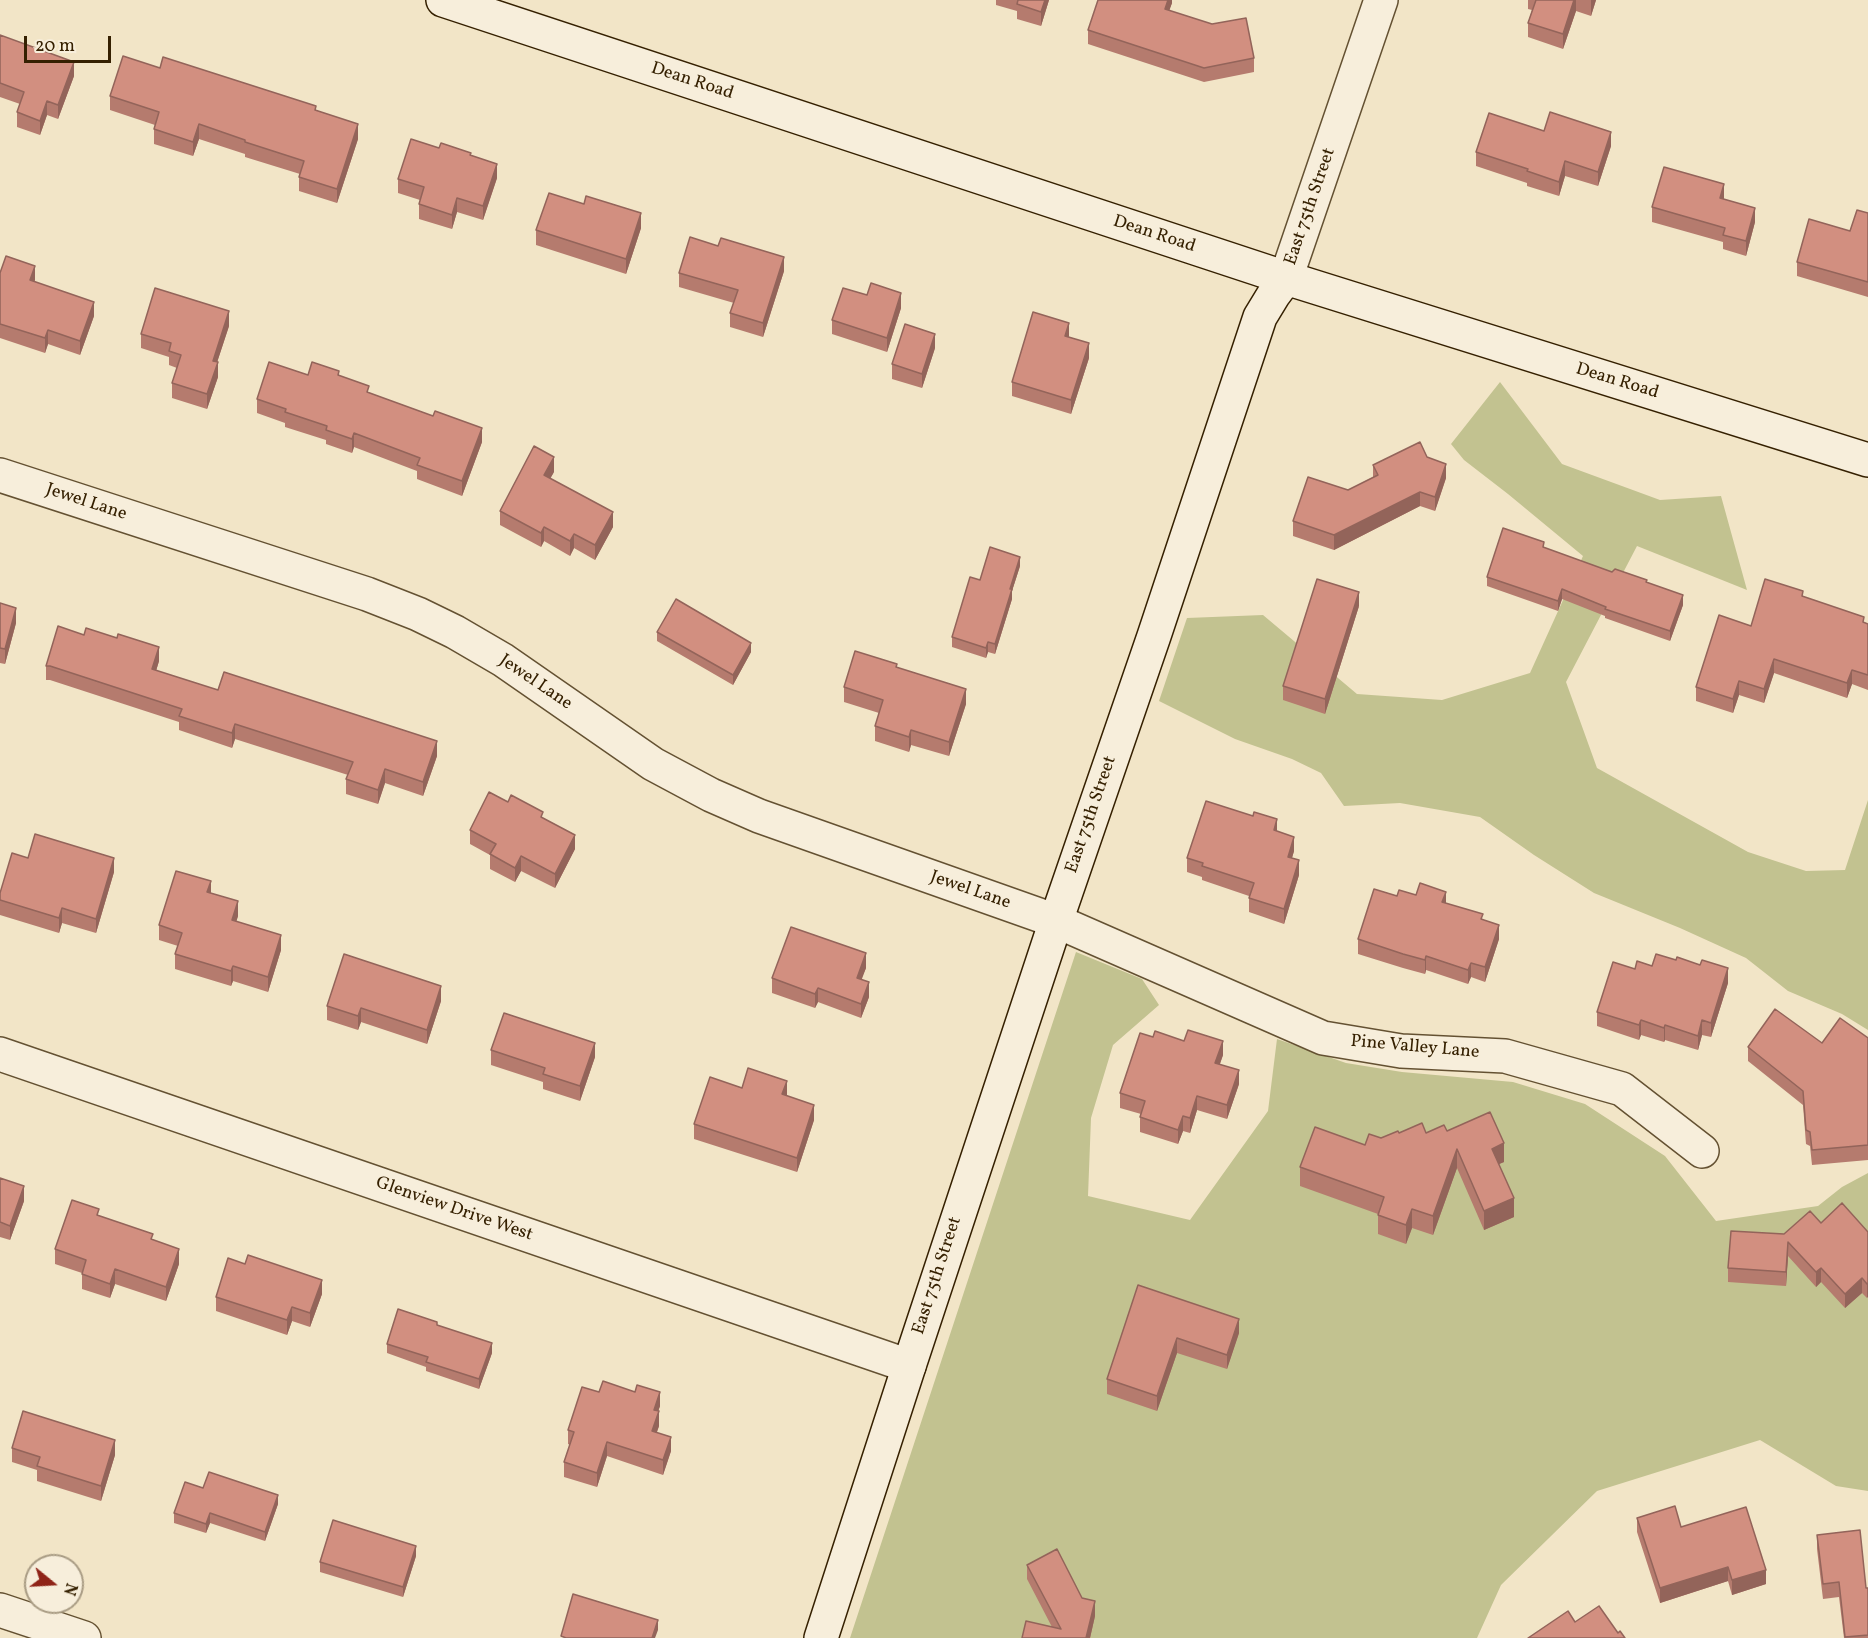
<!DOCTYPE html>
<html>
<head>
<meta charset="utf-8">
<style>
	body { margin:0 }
	#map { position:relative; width:1868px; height:1638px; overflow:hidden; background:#f2e5c7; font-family:Vollkorn,serif }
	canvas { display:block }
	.north { position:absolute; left:24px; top:1554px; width:60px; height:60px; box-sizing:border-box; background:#f7eedb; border:2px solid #a99c84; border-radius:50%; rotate:108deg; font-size:16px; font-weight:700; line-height:24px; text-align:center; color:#352001 }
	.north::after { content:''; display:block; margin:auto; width:21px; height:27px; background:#8f2418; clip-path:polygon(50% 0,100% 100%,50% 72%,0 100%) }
	.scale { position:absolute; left:24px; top:36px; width:87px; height:27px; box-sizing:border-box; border:3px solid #352001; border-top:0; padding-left:8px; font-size:18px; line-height:21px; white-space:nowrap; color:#352001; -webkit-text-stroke:4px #f7eedb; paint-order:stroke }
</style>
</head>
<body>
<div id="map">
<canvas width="1868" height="1638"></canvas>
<div class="north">N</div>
<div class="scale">20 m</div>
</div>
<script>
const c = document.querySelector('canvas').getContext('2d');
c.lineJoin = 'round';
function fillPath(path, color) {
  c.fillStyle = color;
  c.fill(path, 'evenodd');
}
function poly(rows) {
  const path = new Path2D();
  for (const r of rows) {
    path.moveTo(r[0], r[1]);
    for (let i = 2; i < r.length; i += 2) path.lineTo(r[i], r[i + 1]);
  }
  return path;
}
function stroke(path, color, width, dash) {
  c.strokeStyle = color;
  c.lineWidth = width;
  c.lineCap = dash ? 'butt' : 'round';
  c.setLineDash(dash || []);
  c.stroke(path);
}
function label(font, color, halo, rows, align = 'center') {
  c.font = font + ' Vollkorn,serif';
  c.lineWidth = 4.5;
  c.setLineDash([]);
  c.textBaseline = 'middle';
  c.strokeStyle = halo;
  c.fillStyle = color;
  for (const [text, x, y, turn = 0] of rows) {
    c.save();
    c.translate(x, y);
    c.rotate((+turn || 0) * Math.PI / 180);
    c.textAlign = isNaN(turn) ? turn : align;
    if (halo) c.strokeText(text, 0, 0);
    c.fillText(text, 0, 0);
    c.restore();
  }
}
fillPath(poly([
	[1500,382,1562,464,1660,500,1721,496,1747,590,1637,546,1566,682,1597,768,1748,852,1806,871,1845,870,1868,800,1868,1030,1842,1014,1788,991,1746,958,1680,928,1594,893,1534,855,1480,817,1400,803,1344,806,1321,773,1292,759,1235,739,1159,701,1187,618,1263,615,1357,694,1442,700,1530,673,1583,556,1508,494,1464,460,1451,444],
	[1076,952,1142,979,1159,1005,1113,1045,1091,1118,1088,1196,1190,1220,1268,1111,1277,1039,1346,1063,1402,1072,1513,1082,1585,1104,1665,1156,1716,1221,1818,1206,1842,1187,1868,1173,1868,1491,1836,1486,1760,1440,1597,1491,1501,1585,1477,1638,850,1638]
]), '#c2c290');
const street = poly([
	[1286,278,1381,0],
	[0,475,367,594,418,614,455,632,503,660,653,764,711,795,759,816,1056,921,1323,1038,1401,1051,1505,1056,1622,1089,1702,1151],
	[0,1054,909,1366],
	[0,1610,84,1638]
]);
const secondary = poly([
	[443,0,1286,278,1868,460],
	[821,1638,909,1366,1056,921,1154,636,1260,317,1274,294,1286,278]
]);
stroke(street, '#645132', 36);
stroke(secondary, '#352001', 36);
stroke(street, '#f7eedb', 33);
stroke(secondary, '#f7eedb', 33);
fillPath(poly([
	[996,0,1049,0,1041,26,1017,19,1017,11,996,5],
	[1138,0,1172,0,1172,3,1169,10,1254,58,1254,72,1204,82,1088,44,1088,30],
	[1528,0,1596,0,1591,16,1576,11,1563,49,1528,37,1528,23,1532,10,1528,9],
	[0,35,74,76,58,119,47,115,40,135,17,127,17,112,20,104,0,97],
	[160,68,316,110,358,139,337,203,299,191,299,177,300,174,245,157,245,154,199,139,193,156,154,144,154,129,155,125,110,110,110,96],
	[1544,131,1611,146,1598,186,1565,176,1559,196,1527,186,1527,183,1476,166,1476,152],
	[439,148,471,156,497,178,483,220,457,212,452,229,419,219,419,204,420,200,398,193,398,179],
	[1724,199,1755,222,1746,256,1723,249,1723,242,1652,222,1652,207],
	[584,204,641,228,626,274,536,245,536,230],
	[1868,213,1868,297,1797,276,1797,262,1850,231],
	[718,246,784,271,763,337,730,327,730,313,734,303,679,287,679,273],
	[0,273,35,280,34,281,94,316,80,355,48,344,45,353,0,338],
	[901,308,887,352,832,334,832,320],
	[229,326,217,362,218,377,207,409,172,398,172,383,177,368,169,365,169,357,141,348,141,334],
	[935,348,922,388,892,379,892,364],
	[1089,358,1071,414,1012,396,1012,382],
	[308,375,339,376,369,393,482,442,462,496,417,479,417,471,354,447,352,453,326,444,326,440,285,427,285,423,257,413,257,399],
	[1427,457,1446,478,1435,511,1420,506,1334,550,1293,536,1293,521,1348,490,1373,477,1373,465],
	[554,472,550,478,613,527,595,560,574,548,570,556,544,541,541,547,500,525,500,511],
	[1544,548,1612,572,1647,582,1683,605,1670,641,1605,618,1605,616,1562,599,1558,611,1487,586,1487,577],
	[1020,566,1012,591,1012,599,995,654,988,652,986,658,952,647,952,637,980,580],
	[1803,597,1868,624,1868,690,1852,684,1847,698,1774,673,1764,703,1739,695,1733,713,1696,701,1696,687,1751,626],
	[0,603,16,623,5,664,0,663],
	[1359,606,1325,714,1283,700,1283,686],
	[657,632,751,652,733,685,657,641],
	[84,635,117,638,159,661,156,671,218,690,437,756,423,796,385,783,378,804,346,794,346,779,348,775,235,739,232,748,179,730,179,722,50,680,46,680,46,666],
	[897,668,966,704,949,756,911,745,909,752,875,741,875,726,879,713,844,702,844,687],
	[508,802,543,818,575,849,555,888,521,871,515,882,490,869,490,855,470,844,470,830],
	[1277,831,1294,851,1292,858,1299,875,1284,924,1249,912,1249,896,1202,880,1202,877,1187,872,1187,858],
	[28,858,114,872,96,933,62,923,59,933,0,915,0,900],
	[211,893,238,916,236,922,281,950,268,992,233,981,231,986,175,969,175,954,178,946,159,940,159,925],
	[1416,895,1446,903,1483,919,1499,939,1485,982,1471,977,1468,984,1426,970,1425,974,1403,968,1358,954,1358,939,1397,896],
	[1652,966,1728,983,1711,1037,1702,1035,1698,1050,1665,1040,1664,1042,1641,1035,1639,1040,1597,1026,1597,1012,1635,969],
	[866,968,861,979,869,997,861,1018,818,1002,815,1008,772,993,772,978],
	[441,1001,427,1044,361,1022,358,1030,327,1020,327,1006],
	[1153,1037,1223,1055,1220,1064,1239,1084,1227,1119,1197,1110,1190,1133,1183,1131,1178,1144,1140,1132,1140,1117,1141,1114,1120,1108,1120,1093],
	[1868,1038,1868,1160,1812,1165,1810,1146,1806,1144,1803,1105,1748,1061,1748,1047,1822,1043],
	[491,1050,595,1057,580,1101,543,1089,543,1082,491,1065],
	[742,1088,786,1096,814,1120,797,1172,694,1139,694,1124],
	[1447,1131,1504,1162,1499,1164,1514,1217,1484,1230,1457,1168,1433,1235,1412,1228,1406,1244,1378,1234,1378,1214,1300,1186,1300,1167,1399,1133,1426,1133],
	[0,1178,24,1201,10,1240,0,1237],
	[99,1216,153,1240,179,1264,166,1301,115,1284,110,1298,82,1289,82,1273,55,1264,55,1249],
	[1821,1223,1868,1232,1867,1298,1862,1293,1845,1308,1821,1282,1816,1287,1788,1256,1786,1286,1728,1282,1728,1268,1784,1234],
	[1138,1285,1239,1333,1227,1369,1177,1353,1157,1411,1107,1394,1107,1379],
	[322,1294,310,1327,292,1321,287,1335,216,1311,216,1297],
	[437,1325,492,1353,479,1389,426,1371,426,1367,387,1353,387,1344],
	[599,1392,660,1406,658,1411,659,1426,657,1432,671,1451,663,1475,607,1456,597,1487,564,1477,564,1462,570,1445,568,1444,568,1430],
	[12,1448,115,1455,101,1501,37,1481,37,1470,12,1462],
	[278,1504,265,1541,210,1523,206,1533,174,1523,174,1513],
	[1637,1518,1681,1527,1766,1584,1732,1595,1728,1581,1660,1603,1637,1532],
	[1817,1535,1866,1588,1868,1588,1868,1638,1844,1638,1839,1597,1823,1599,1817,1549],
	[416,1556,403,1597,320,1572,320,1562],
	[1027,1565,1082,1598,1095,1616,1090,1638,1052,1627,1027,1579]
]), '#b57b6e');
fillPath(poly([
	[1045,0,1049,0,1041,26,1041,12],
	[1168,0,1172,0,1172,3,1165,23,1165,9],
	[1574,0,1576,0,1576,11,1563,49,1563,34],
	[1591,0,1596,0,1591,16],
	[74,62,74,76,58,119,58,105],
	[47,101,47,115,40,135,40,121],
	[199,124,199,139,193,156,193,142],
	[358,124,358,139,337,203,337,189],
	[1611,132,1611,146,1598,186,1598,172],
	[1565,161,1565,176,1559,196,1559,182],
	[497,164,497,178,483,220,483,206],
	[1724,184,1724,199,1720,213,1720,198],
	[457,198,457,212,452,229,452,215],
	[1755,208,1755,222,1746,256,1746,241],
	[641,213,641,228,626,274,626,259],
	[784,257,784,271,763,337,763,323],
	[35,266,35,280,30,294,30,280],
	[901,293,901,308,887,352,887,338],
	[94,302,94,316,80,355,80,341],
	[229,311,229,326,213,375,213,361],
	[1069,323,1069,337,1065,336],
	[48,330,48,344,45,353,45,338],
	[935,334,935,348,922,388,922,374],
	[1089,343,1089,358,1071,414,1071,400],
	[218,362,218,377,207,409,207,394],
	[482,428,482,442,462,496,462,481],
	[354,433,354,447,352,453,352,439],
	[554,457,554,472,544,490,544,475],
	[1446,464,1446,478,1435,511,1435,497],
	[1420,492,1420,506,1334,550,1334,535],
	[613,512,613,527,595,560,595,545],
	[544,527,544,541,541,547,541,533],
	[574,534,574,548,570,556,570,541],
	[1020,557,1020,566,1012,591,1012,599,995,654,995,644,1010,589],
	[1562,589,1562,599,1558,611,1558,601],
	[1359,592,1359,606,1325,714,1325,699],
	[1683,595,1683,605,1670,641,1670,631],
	[16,608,16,623,5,664,5,649],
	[988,642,988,652,986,658,986,648],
	[751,643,751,652,733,685,733,675],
	[159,647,159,661,152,684,152,669],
	[1774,659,1774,673,1764,703,1764,689],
	[1852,670,1852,684,1847,698,1847,683],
	[1739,681,1739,695,1733,713,1733,699],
	[966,689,966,704,949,756,949,742],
	[235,724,235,739,232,748,232,733],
	[911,730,911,745,909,752,909,737],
	[437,741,437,756,423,796,423,782],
	[385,769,385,783,378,804,378,790],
	[1277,819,1277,834,1274,830],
	[575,835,575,849,555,888,555,874],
	[1294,837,1294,851,1288,871,1288,857],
	[521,856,521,871,515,882,515,868],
	[114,858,114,872,96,933,96,919],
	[1299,860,1299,875,1284,924,1284,909],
	[211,881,211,896,207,892],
	[1446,892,1446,906,1442,902],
	[238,901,238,916,232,935,232,920],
	[62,908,62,923,59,933,59,918],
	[1499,925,1499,939,1485,982,1485,967],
	[281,935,281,950,268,992,268,977],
	[866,953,866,968,857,992,857,978],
	[1426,956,1426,970,1425,974,1425,960],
	[1471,963,1471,977,1468,984,1468,970],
	[233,966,233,981,231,986,231,971],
	[1728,968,1728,983,1711,1037,1711,1023],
	[869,982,869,997,861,1018,861,1004],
	[441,986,441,1001,427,1044,427,1030],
	[818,988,818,1002,815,1008,815,994],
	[361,1008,361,1022,358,1030,358,1016],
	[1641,1020,1641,1035,1639,1040,1639,1025],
	[1702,1020,1702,1035,1698,1050,1698,1036],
	[1665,1025,1665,1040,1664,1042,1664,1028],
	[1223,1041,1223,1055,1215,1077,1215,1063],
	[595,1043,595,1057,580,1101,580,1086],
	[1239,1070,1239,1084,1227,1119,1227,1105],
	[787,1081,787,1095,782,1109,782,1094],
	[1197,1096,1197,1110,1190,1133,1190,1118],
	[814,1105,814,1120,797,1172,797,1158],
	[1183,1116,1183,1131,1178,1144,1178,1130],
	[1504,1143,1504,1162,1492,1167,1492,1149],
	[1457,1149,1457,1168,1433,1235,1433,1216],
	[24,1186,24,1201,10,1240,10,1226],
	[1514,1198,1514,1217,1484,1230,1484,1211],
	[1412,1209,1412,1228,1406,1244,1406,1225],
	[1788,1242,1788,1256,1786,1286,1786,1272],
	[179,1249,179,1264,166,1301,166,1287],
	[1821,1268,1821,1282,1816,1287,1816,1272],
	[115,1269,115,1284,110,1298,110,1284],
	[1862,1278,1862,1293,1845,1308,1845,1294],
	[322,1280,322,1294,310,1327,310,1313],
	[1868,1283,1868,1297,1867,1298,1867,1284],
	[292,1307,292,1321,287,1335,287,1320],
	[1239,1319,1239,1333,1227,1369,1227,1355],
	[1177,1338,1177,1353,1157,1411,1157,1396],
	[492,1343,492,1353,479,1389,479,1379],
	[660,1392,660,1406,654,1424,654,1410],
	[659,1411,659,1426,652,1445,652,1431],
	[671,1437,671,1451,663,1475,663,1460],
	[115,1440,115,1455,101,1501,101,1486],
	[607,1442,607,1456,597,1487,597,1473],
	[278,1495,278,1504,265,1541,265,1532],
	[210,1513,210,1523,206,1533,206,1524],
	[416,1546,416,1556,403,1597,403,1587],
	[1728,1567,1728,1581,1660,1603,1660,1588],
	[1766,1570,1766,1584,1732,1595,1732,1580],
	[1095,1601,1095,1616,1090,1638,1086,1638],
	[658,1620,658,1630,655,1638,652,1638]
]), '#93645a');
const building = poly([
	[1018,0,1045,0,1041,12,1017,4,1018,0],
	[1098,0,1168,0,1165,9,1212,24,1246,18,1254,58,1204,68,1088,30,1098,0],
	[1536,0,1574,0,1563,34,1528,23,1536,0],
	[0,35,74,62,58,105,47,101,40,121,17,112,24,92,0,83,0,35],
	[123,56,160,68,163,57,316,106,315,110,358,124,337,189,299,177,304,161,245,142,245,140,199,124,193,142,154,129,159,112,110,96,123,56],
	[1550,112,1611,132,1598,172,1565,161,1559,182,1527,171,1528,169,1476,152,1489,113,1544,131,1550,112],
	[411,139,439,148,441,143,471,153,470,155,497,164,483,206,457,198,452,215,419,204,424,187,398,179,411,139],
	[1664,167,1724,184,1720,198,1755,208,1746,241,1723,235,1725,228,1652,207,1664,167],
	[549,193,584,204,586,196,641,213,626,259,536,230,549,193],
	[1857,210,1868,213,1868,282,1797,262,1809,219,1850,231,1857,210],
	[690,237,718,246,721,238,784,257,763,323,730,313,738,290,679,273,690,237],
	[6,256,35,266,30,280,94,302,80,341,48,330,45,338,0,324,0,273,6,256],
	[871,283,901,293,887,338,832,320,843,288,867,295,871,283],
	[155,288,229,311,213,361,218,362,207,394,172,383,181,355,169,351,171,343,141,334,155,288],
	[1033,312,1069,323,1065,336,1089,343,1071,400,1012,382,1033,312],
	[905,324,935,334,922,374,892,364,905,324],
	[269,362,308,375,312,362,339,371,338,375,369,386,367,392,433,416,435,411,482,428,462,481,417,465,420,458,354,433,352,439,326,430,327,426,285,412,286,409,257,399,269,362],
	[1420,442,1427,457,1446,464,1435,497,1420,492,1334,535,1293,521,1308,477,1348,490,1378,475,1373,465,1420,442],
	[534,446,554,457,544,475,613,512,595,545,574,534,570,541,544,527,541,533,500,511,534,446],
	[1503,528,1544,542,1543,547,1612,572,1615,569,1647,580,1646,582,1683,595,1670,631,1605,609,1606,607,1562,589,1558,601,1487,577,1503,528],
	[990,547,1020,557,1010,589,1012,589,995,644,988,642,986,648,952,637,970,577,980,580,990,547],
	[1317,579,1359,592,1325,699,1283,686,1317,579],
	[1765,579,1803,591,1802,596,1864,617,1863,622,1868,624,1868,675,1852,670,1847,683,1774,659,1764,689,1739,681,1733,699,1696,687,1719,615,1751,626,1765,579],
	[676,599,751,643,733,675,657,632,676,599],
	[0,603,16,608,5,649,0,648,0,603],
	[58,626,84,635,86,628,117,638,118,634,159,647,152,669,218,690,224,672,437,741,423,782,385,769,378,790,346,779,353,762,235,724,232,733,179,716,182,709,50,666,46,666,58,626],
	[855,651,897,664,896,667,966,689,949,742,911,730,909,737,875,726,883,700,844,687,855,651],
	[489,792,508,802,511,795,543,812,541,817,575,835,555,874,521,856,515,868,490,854,496,844,470,830,489,792],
	[1206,801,1253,816,1254,812,1277,819,1274,830,1294,837,1288,857,1299,860,1284,909,1249,898,1254,883,1202,866,1203,863,1187,858,1206,801],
	[35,834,114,858,96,919,62,908,59,918,0,900,0,893,12,853,28,858,35,834],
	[176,871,211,881,207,892,238,901,232,920,281,935,268,977,233,966,231,971,175,954,182,933,159,925,176,871],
	[1420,883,1446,892,1442,902,1483,914,1481,919,1499,925,1485,967,1471,963,1468,970,1426,956,1425,960,1403,954,1358,939,1374,889,1397,896,1399,890,1416,895,1420,883],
	[791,927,866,953,857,978,869,982,861,1004,818,988,815,994,772,978,791,927],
	[344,954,441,986,427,1030,361,1008,358,1016,327,1006,344,954],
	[1656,954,1676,960,1677,957,1700,965,1702,960,1728,968,1711,1023,1702,1020,1698,1036,1665,1025,1664,1028,1641,1020,1639,1025,1597,1012,1613,962,1635,969,1637,961,1652,966,1656,954],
	[1775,1009,1822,1043,1840,1018,1868,1038,1868,1145,1812,1150,1810,1132,1806,1130,1803,1091,1748,1047,1775,1009],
	[504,1013,595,1043,580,1086,543,1074,545,1068,491,1050,504,1013],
	[1188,1030,1223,1041,1215,1063,1239,1070,1227,1105,1197,1096,1190,1118,1183,1116,1178,1130,1140,1117,1145,1101,1120,1093,1140,1033,1153,1037,1155,1031,1184,1041,1188,1030],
	[748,1068,787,1081,782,1094,814,1105,797,1158,694,1124,710,1077,742,1088,748,1068],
	[1490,1112,1504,1143,1492,1149,1514,1198,1484,1211,1457,1149,1433,1216,1412,1209,1406,1225,1378,1215,1384,1197,1300,1167,1315,1127,1365,1145,1369,1134,1381,1138,1398,1131,1399,1133,1422,1123,1426,1133,1444,1125,1447,1131,1490,1112],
	[0,1178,24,1186,10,1226,0,1222,0,1178],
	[72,1200,99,1209,97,1215,153,1234,151,1239,179,1249,166,1287,115,1269,110,1284,82,1274,86,1260,55,1249,72,1200],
	[1842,1203,1868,1232,1868,1283,1867,1284,1862,1278,1845,1294,1821,1268,1816,1272,1788,1242,1786,1272,1728,1268,1731,1231,1784,1234,1810,1211,1821,1223,1842,1203],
	[248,1255,322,1280,310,1313,292,1307,287,1320,216,1297,228,1258,245,1264,248,1255],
	[1138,1285,1239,1319,1227,1355,1177,1338,1157,1396,1107,1379,1138,1285],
	[398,1309,437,1322,437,1325,492,1343,479,1379,426,1362,428,1357,387,1344,398,1309],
	[603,1381,635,1392,637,1385,660,1392,654,1410,659,1411,652,1431,671,1437,663,1460,607,1442,597,1473,564,1462,574,1432,568,1430,582,1387,599,1392,603,1381],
	[23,1411,115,1440,101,1486,37,1466,40,1457,12,1448,23,1411],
	[209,1472,278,1495,265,1532,210,1513,206,1524,174,1513,185,1482,203,1488,209,1472],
	[1675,1506,1681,1527,1746,1507,1766,1570,1732,1580,1728,1567,1660,1588,1637,1518,1675,1506],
	[333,1520,416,1546,403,1587,320,1562,333,1520],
	[1860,1530,1866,1588,1868,1588,1868,1635,1845,1637,1839,1582,1823,1584,1817,1535,1860,1530],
	[1057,1549,1082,1598,1095,1601,1086,1638,1022,1638,1026,1621,1061,1629,1027,1565,1057,1549],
	[573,1594,658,1620,652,1638,566,1638,561,1636,573,1594],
	[1599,1606,1618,1633,1620,1631,1625,1638,1528,1638,1568,1611,1575,1622,1599,1606]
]);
fillPath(building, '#d28f80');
stroke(building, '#93645a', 1.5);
label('18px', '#352001', '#f7eedb', [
	["Dean Road",692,82,18],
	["East 75th Street",1311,207,-71],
	["Dean Road",1154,235,18],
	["Dean Road",1617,382,17],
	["Jewel Lane",86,503,18],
	["Jewel Lane",535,683,34],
	["East 75th Street",1092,815,-71],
	["Jewel Lane",970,891,19],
	["Pine Valley Lane",1415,1048,5],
	["Glenview Drive West",454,1210,19],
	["East 75th Street",938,1276,-72]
]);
</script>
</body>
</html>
